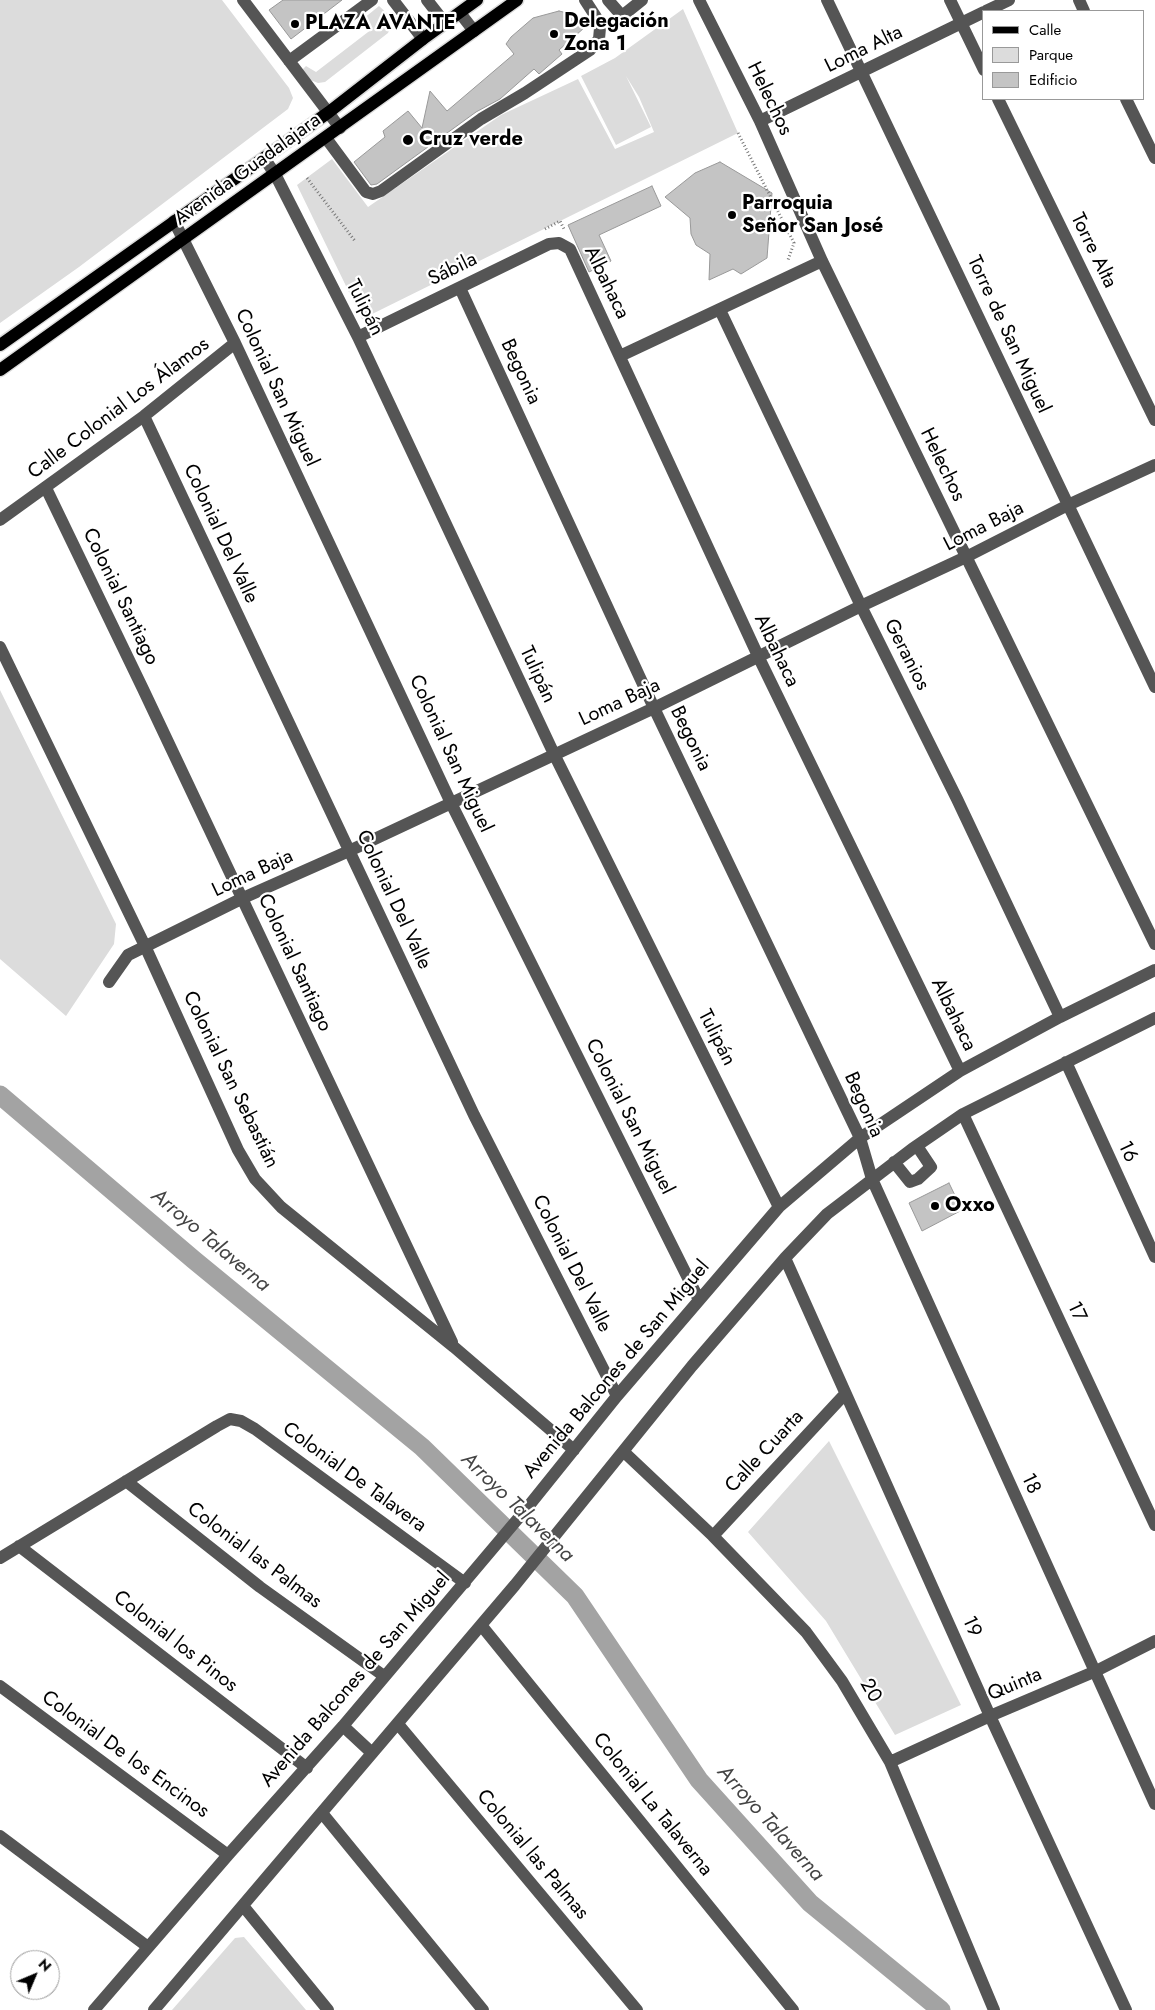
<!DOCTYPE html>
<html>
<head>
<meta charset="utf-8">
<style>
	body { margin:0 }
	#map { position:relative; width:1155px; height:2010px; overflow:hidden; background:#fff; font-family:Jost,sans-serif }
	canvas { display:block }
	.legend { position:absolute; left:982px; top:10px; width:162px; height:90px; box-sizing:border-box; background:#fff; border:1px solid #999; margin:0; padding:6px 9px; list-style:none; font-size:15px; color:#000 }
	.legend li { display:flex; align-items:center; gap:10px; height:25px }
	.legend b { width:25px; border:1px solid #999 }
	.north { position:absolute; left:10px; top:1950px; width:50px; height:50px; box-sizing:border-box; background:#fff; border:1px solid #999; border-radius:50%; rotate:45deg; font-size:14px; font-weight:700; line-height:20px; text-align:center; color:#000 }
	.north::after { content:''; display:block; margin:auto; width:18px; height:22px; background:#000; clip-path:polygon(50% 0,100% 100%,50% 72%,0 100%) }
</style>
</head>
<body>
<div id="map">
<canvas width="1155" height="2010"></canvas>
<ul class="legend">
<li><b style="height:6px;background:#000"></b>Calle</li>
<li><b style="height:14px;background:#dcdcdc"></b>Parque</li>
<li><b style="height:14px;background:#c4c4c4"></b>Edificio</li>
</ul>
<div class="north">N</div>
</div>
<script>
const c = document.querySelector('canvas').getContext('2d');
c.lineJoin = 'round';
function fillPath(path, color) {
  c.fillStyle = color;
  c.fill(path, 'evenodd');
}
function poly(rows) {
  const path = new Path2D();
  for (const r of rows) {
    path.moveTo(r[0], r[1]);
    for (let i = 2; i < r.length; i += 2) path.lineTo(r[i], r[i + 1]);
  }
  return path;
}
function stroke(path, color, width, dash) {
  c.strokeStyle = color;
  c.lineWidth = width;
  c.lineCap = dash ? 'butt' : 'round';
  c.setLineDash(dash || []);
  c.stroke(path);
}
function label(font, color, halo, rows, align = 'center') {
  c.font = font + ' Jost,sans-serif';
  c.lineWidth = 4.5;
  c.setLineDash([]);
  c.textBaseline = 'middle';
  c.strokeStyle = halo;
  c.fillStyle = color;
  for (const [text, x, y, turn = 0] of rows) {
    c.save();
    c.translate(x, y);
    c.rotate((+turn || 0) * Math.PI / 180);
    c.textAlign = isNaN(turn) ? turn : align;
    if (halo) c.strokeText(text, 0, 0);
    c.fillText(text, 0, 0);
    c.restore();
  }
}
fillPath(poly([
	[0,0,222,0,289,88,293,98,288,109,79,267,0,323],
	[379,6,390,16,391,26,388,33,325,82,318,83,308,79,301,71,306,66,316,72,372,29,363,19],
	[683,9,738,133,362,319,297,185,332,159,368,207,501,115,578,79,615,149,654,132,639,97,626,76,651,127,616,145,581,76,615,58],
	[0,690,116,924,114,944,66,1016,0,959],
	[829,1441,961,1705,895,1735,826,1621,748,1532],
	[244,1937,306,2010,172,2010,235,1938]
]), '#dcdcdc');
stroke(poly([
	[0,1095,194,1260,422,1447,575,1596,699,1780,810,1903,941,2010]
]), '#a3a3a3', 19);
const building = poly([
	[283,0,342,0,291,39,269,10,283,0],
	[559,11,571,14,584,28,559,50,562,54,539,74,534,69,500,99,476,112,377,184,371,185,354,162,385,137,383,131,408,111,422,128,430,91,447,111,514,54,506,44,511,37,533,18,559,11],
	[720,162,772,193,767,258,741,274,733,269,709,280,710,254,696,245,691,234,690,218,665,197,695,173,720,162],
	[652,186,661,206,599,235,611,261,589,272,568,225,652,186],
	[949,1183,962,1210,922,1231,909,1203,949,1183]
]);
fillPath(building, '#c4c4c4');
stroke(building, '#999', 1);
const major = poly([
	[0,345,329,112,423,39,477,0],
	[0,370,517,0]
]);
stroke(major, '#dbdbdb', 15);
stroke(poly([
	[738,133,794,243,788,260],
	[307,178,355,241],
	[545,229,560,221,564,229]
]), '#777', 3, [1, 2.5]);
stroke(poly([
	[243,0,340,128],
	[393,0,423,39],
	[427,0,445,23],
	[608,0,622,16,642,0],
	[699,0,760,121,822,261,1155,944],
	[827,0,1155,687],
	[950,0,984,70],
	[1079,0,1084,11],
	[986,11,1009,0],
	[460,13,474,31],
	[289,61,372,0],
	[998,99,1155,420],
	[1126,99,1155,158],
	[760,121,984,12],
	[326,138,366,192,373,194,381,191,481,119,525,93,590,50,599,39,600,28,596,17,585,0],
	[264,158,275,174,358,337,554,754,779,1207],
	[174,221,235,343,451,803,699,1300],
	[460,288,654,708,860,1138,872,1179,1155,1804],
	[720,310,861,606,957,799,1060,1017],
	[358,337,549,244,559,243,570,249,759,658,960,1071],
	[620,356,822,261],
	[144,416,474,1115,617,1396],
	[46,488,143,689,452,1342],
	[0,520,144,416,235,343],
	[0,647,145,946,238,1150,255,1179,281,1207,454,1347,574,1450],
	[109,982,128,955,243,898,349,851,654,708,861,606,966,557,1068,505,1155,465],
	[1066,1062,1155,1257],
	[963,1114,1155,1525],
	[894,1162,910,1182,918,1179,931,1167,917,1146],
	[785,1258,990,1716,1126,2010],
	[624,1452,713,1536,806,1632,842,1681,890,1762,994,2010],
	[126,1481,260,1587,384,1676],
	[713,1536,845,1394],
	[19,1546,307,1768],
	[0,1558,217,1426,230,1419,241,1421,255,1429,465,1583],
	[481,1625,793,2010],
	[0,1686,228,1855],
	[398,1724,637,2010],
	[343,1726,372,1753],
	[890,1762,990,1716,1096,1671,1155,1641],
	[322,1813,483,2010],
	[0,1836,148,1947],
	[244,1907,328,2010],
	[94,2010,228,1855,343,1726,527,1508,617,1396,779,1207,860,1138,960,1071,1060,1017,1155,970],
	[154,2010,515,1585,692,1366,785,1258,827,1214,912,1149,963,1114,1155,1018]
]), '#555', 12);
stroke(major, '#000', 12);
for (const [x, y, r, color] of [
	[295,24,5,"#000"],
	[554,34,5,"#000"],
	[408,140,6,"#000"],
	[732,215,5,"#000"],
	[935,1206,5,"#000"]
]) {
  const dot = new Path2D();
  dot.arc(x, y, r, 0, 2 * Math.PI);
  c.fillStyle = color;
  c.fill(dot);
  stroke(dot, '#fff', 2);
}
label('bold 20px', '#000', '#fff', [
	["Delegación",564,22],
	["Zona 1",564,45],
	["PLAZA AVANTE",305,24],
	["Cruz verde",419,140],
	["Parroquia",742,204],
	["Señor San José",742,227],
	["Oxxo",945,1206]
], 'left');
label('20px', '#000', '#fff', [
	["Loma Alta",864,50,-26],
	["Helechos",769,99,64],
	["Avenida Guadalajara",248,170,-36],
	["Torre Alta",1093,251,64],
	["Sábila",453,270,-26],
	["Albahaca",606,283,64],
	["Tulipán",364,308,63],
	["Torre de San Miguel",1008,335,65],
	["Begonia",520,372,65],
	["Colonial San Miguel",276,388,65],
	["Calle Colonial Los Álamos",119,409,-37],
	["Helechos",942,465,64],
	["Loma Baja",984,527,-27],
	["Colonial Del Valle",220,534,65],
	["Colonial Santiago",120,597,64],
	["Albahaca",776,651,64],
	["Geranios",906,655,63],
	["Tulipán",537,675,65],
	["Loma Baja",620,703,-25],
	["Begonia",690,739,64],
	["Colonial San Miguel",450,754,65],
	["Loma Baja",253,874,-25],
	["Colonial Del Valle",393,900,65],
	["Colonial Santiago",294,963,65],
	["Albahaca",953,1015,64],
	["Tulipán",716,1038,63],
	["Colonial San Sebastián",230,1080,64],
	["Begonia",863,1105,66],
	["Colonial San Miguel",629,1117,63],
	["16",1127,1152,65],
	["Colonial Del Valle",571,1264,63],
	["17",1076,1312,65],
	["Avenida Balcones de San Miguel",617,1370,-50],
	["Calle Cuarta",765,1452,-47],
	["Colonial De Talavera",354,1478,36],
	["18",1030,1484,65],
	["Colonial las Palmas",254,1556,37],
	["19",971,1627,66],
	["Colonial los Pinos",175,1642,38],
	["Avenida Balcones de San Miguel",356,1680,-49],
	["Quinta",1015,1685,-23],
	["20",870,1691,60],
	["Colonial De los Encinos",125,1755,36],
	["Colonial La Talaverna",652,1805,51],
	["Colonial las Palmas",532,1855,50]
]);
label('italic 21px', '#444', '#fff', [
	["Arroyo Talaverna",210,1241,40],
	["Arroyo Talaverna",517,1508,44],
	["Arroyo Talaverna",770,1824,48]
]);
</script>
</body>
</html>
